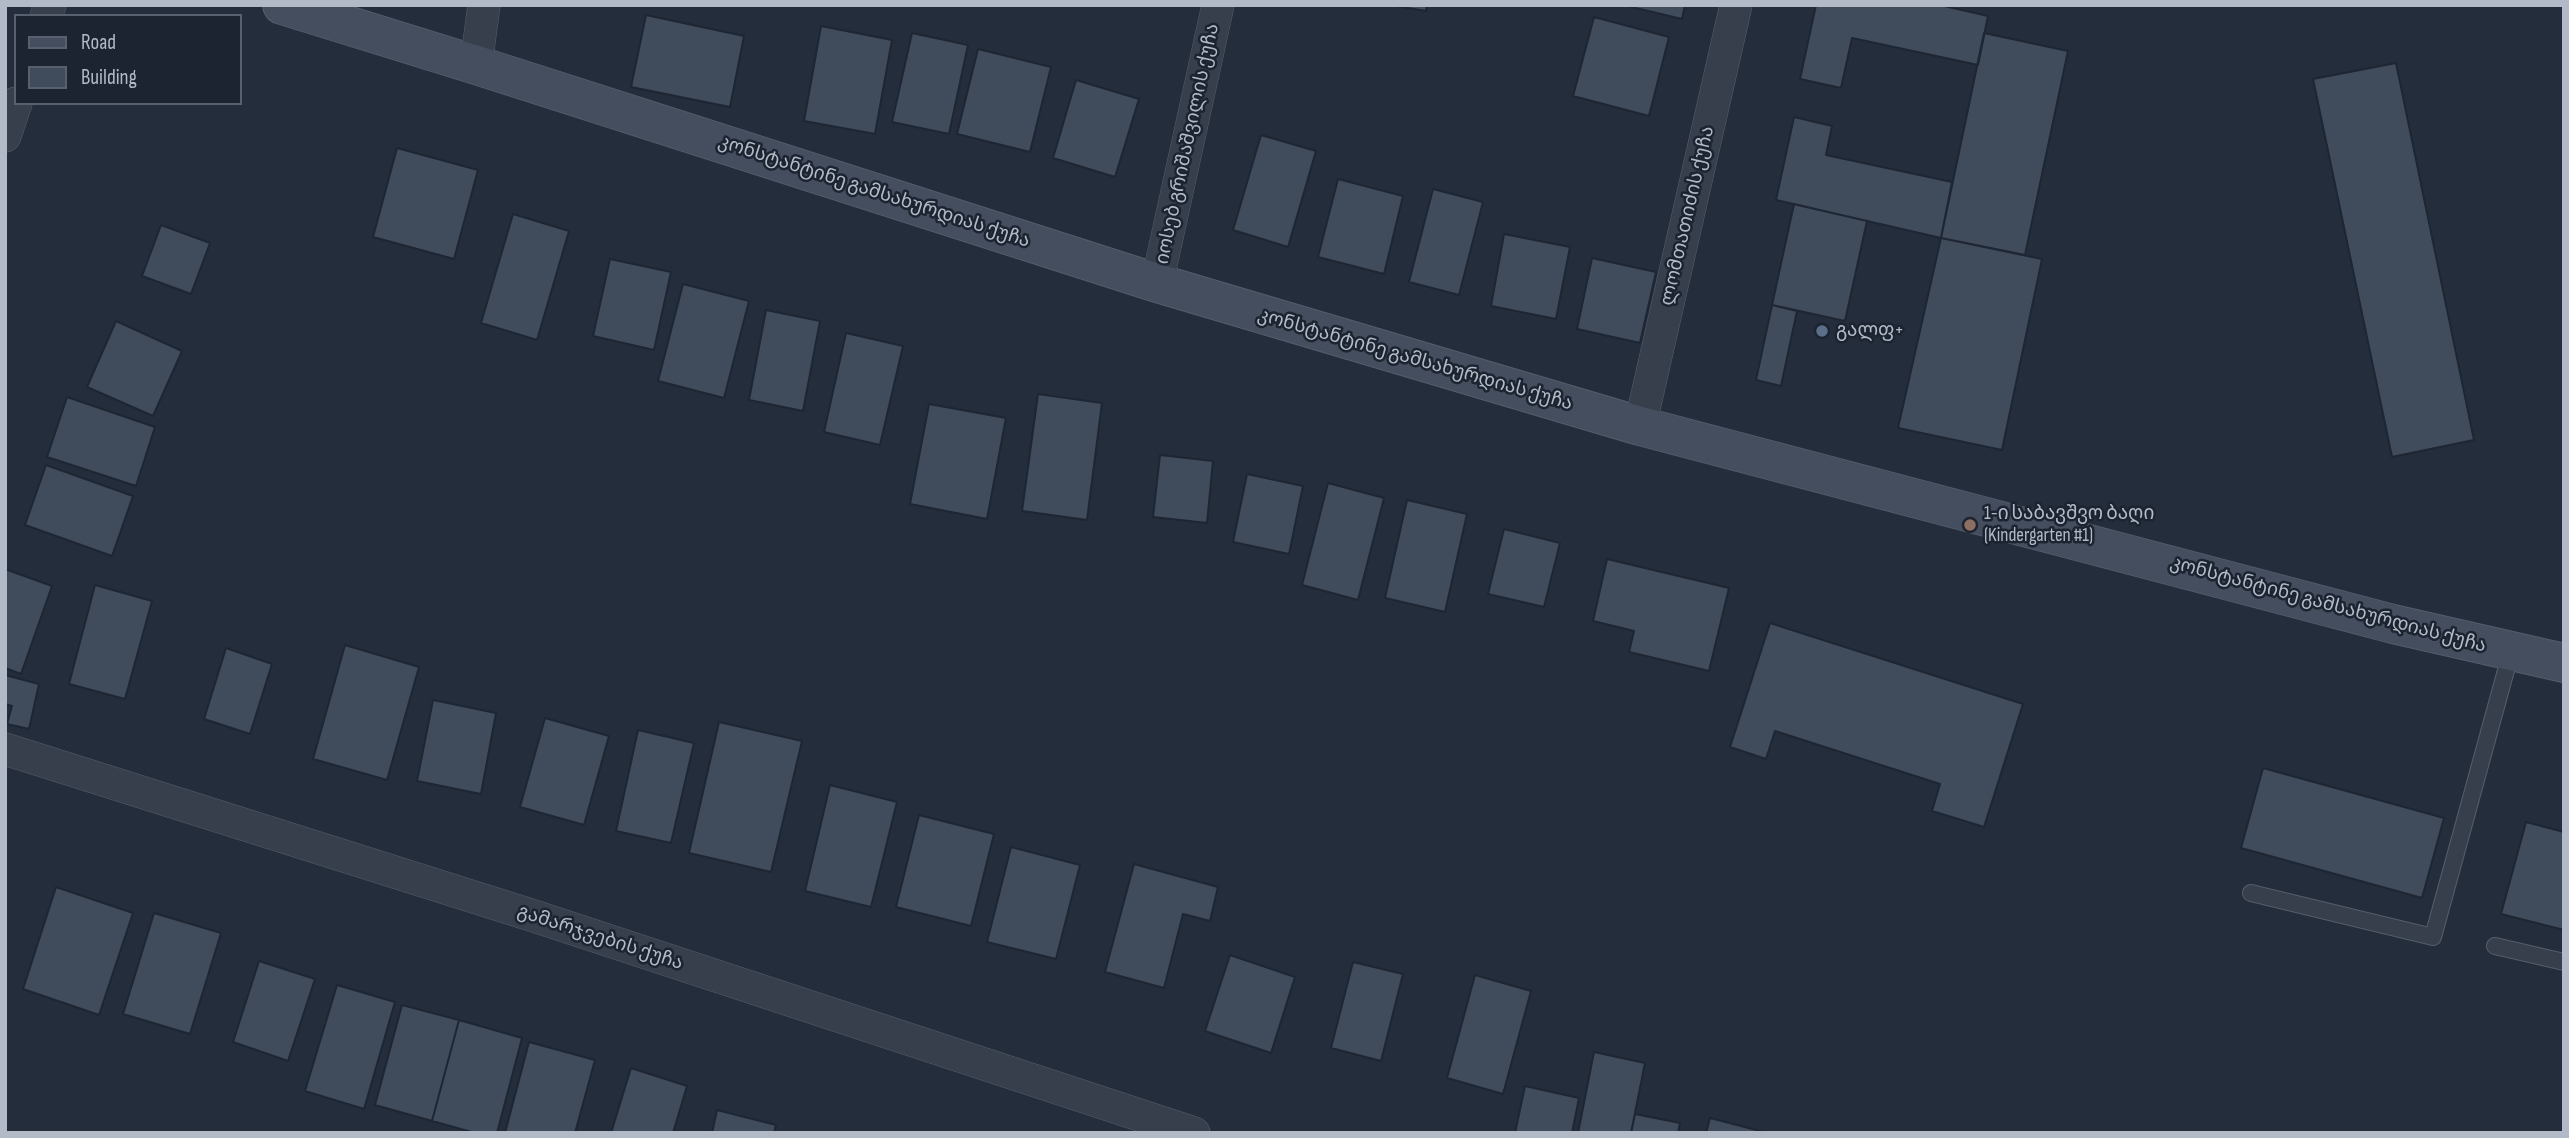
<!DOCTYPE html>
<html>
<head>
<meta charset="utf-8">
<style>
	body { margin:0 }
	#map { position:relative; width:2569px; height:1138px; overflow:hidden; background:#242d3c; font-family:"Sofia Sans Condensed",sans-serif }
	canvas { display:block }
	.frame { position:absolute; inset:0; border:7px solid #b3bac7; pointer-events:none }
	.legend { position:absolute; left:14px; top:14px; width:228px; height:91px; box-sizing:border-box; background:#1c2431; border:2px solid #58606d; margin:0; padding:9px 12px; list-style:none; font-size:21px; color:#b3bac7 }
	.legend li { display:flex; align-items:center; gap:14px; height:35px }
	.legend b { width:35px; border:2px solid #58606d }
</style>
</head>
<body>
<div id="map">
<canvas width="2569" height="1138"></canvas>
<div class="frame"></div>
<ul class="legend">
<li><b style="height:9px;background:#454e5f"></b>Road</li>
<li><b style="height:19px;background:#404b5b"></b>Building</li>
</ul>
</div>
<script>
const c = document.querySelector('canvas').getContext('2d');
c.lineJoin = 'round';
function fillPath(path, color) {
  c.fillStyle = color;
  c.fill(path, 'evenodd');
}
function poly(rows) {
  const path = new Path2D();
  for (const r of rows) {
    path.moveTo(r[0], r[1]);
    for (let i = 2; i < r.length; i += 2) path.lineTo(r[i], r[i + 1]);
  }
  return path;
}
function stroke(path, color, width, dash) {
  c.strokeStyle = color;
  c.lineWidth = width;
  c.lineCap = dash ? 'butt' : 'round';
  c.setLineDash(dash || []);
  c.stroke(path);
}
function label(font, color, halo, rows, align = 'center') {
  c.font = font + ' "Sofia Sans Condensed","Noto Sans Georgian",sans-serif';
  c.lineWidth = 5;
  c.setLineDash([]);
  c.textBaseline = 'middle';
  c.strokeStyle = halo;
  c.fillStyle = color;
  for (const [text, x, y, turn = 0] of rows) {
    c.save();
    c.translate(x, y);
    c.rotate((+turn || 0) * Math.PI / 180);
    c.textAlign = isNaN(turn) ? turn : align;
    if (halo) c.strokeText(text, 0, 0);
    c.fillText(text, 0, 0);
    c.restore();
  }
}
const building = poly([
	[1389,5,1427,5,1426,11,1389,5],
	[1623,5,1685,5,1682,19,1623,5],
	[1816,5,1940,5,1988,16,1978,65,1852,38,1841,88,1800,79,1816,5],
	[646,15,744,36,730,107,631,87,646,15],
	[1594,17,1669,37,1649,116,1573,96,1594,17],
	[821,26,892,40,875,134,804,121,821,26],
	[912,33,968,45,949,134,892,122,912,33],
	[1984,33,2068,51,2025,255,1941,238,1984,33],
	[978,49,1051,67,1030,152,957,134,978,49],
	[2396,63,2474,440,2392,457,2313,79,2396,63],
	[1076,80,1139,99,1115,177,1053,158,1076,80],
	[1794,117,1832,126,1826,155,1952,182,1941,238,1776,200,1794,117],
	[1261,135,1316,151,1288,247,1233,230,1261,135],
	[397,148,478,170,454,259,373,237,397,148],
	[1338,179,1403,196,1384,274,1318,257,1338,179],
	[1433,189,1483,202,1459,295,1409,282,1433,189],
	[1794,204,1867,221,1845,321,1772,305,1794,204],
	[513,214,569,231,537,340,481,323,513,214],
	[161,225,210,243,191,294,142,276,161,225],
	[1504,234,1570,247,1556,319,1491,306,1504,234],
	[1941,238,2042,259,2002,450,1898,428,1941,238],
	[1592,258,1656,272,1640,343,1577,329,1592,258],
	[610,259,671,272,654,350,593,336,610,259],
	[683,284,749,301,724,398,658,381,683,284],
	[1772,305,1797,311,1781,386,1756,380,1772,305],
	[766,310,820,321,803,411,749,400,766,310],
	[116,321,182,351,153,416,87,387,116,321],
	[846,333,903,346,880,445,824,432,846,333],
	[1038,394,1102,403,1087,520,1022,511,1038,394],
	[67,397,155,427,136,486,47,457,67,397],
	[929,404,1006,418,987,519,910,504,929,404],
	[1160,455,1213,461,1207,523,1153,517,1160,455],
	[46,465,133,496,112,556,25,525,46,465],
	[1247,474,1303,486,1289,554,1233,542,1247,474],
	[1328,483,1384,498,1358,600,1302,585,1328,483],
	[1407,500,1467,514,1445,612,1385,598,1407,500],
	[1504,529,1560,543,1544,607,1488,594,1504,529],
	[1607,559,1729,588,1709,671,1629,652,1634,631,1593,621,1607,559],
	[5,569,52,586,21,674,5,668,5,569],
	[95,585,152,601,125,699,69,684,95,585],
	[1770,623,2023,704,1984,827,1932,811,1940,784,1775,731,1766,759,1730,747,1770,623],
	[345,645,419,667,387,780,313,759,345,645],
	[226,648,272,664,250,734,204,719,226,648],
	[5,675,39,684,29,729,7,724,12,706,5,704,5,675],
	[433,700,496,713,481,794,417,781,433,700],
	[545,718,609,736,584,825,520,807,545,718],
	[719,722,802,741,771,872,689,853,719,722],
	[638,730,694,743,671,843,616,831,638,730],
	[2263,768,2444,818,2422,898,2241,848,2263,768],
	[830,785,897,802,871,907,805,891,830,785],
	[919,815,994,834,971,926,896,907,919,815],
	[2526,822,2564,832,2564,930,2501,914,2526,822],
	[1011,847,1080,865,1056,959,987,942,1011,847],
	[1134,864,1218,887,1210,921,1183,914,1164,988,1105,972,1134,864],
	[56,887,133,913,99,1015,23,989,56,887],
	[154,913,221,933,190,1034,123,1014,154,913],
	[1230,955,1295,977,1271,1053,1205,1031,1230,955],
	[259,961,315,979,288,1061,233,1042,259,961],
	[1353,962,1403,974,1381,1061,1331,1048,1353,962],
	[1475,975,1531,991,1503,1094,1447,1078,1475,975],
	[337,985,395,1002,364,1109,305,1091,337,985],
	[402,1005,459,1020,432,1121,375,1105,402,1005],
	[459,1020,522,1038,497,1133,475,1133,432,1121,459,1020],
	[529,1042,595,1060,575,1133,505,1133,529,1042],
	[1594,1052,1645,1063,1631,1133,1578,1133,1594,1052],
	[631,1068,687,1086,673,1133,611,1133,631,1068],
	[1525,1086,1579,1098,1572,1133,1515,1133,1525,1086],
	[717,1110,776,1125,774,1133,712,1133,717,1110],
	[1635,1114,1680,1123,1678,1133,1631,1133,1635,1114],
	[1710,1118,1768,1133,1706,1133,1710,1118]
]);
fillPath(building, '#404b5b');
stroke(building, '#1e2633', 2);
const service = poly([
	[2251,893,2433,937,2511,652],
	[2495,946,2564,962]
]);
const minor = poly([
	[46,16,50,5],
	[476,65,484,5],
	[5,136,16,103],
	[1157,283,1218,5],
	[1640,426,1736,5],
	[5,749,534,916,1194,1133]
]);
const secondary = poly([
	[282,5,476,65,1157,283,1640,426,2393,624,2564,663]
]);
stroke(service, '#555d6a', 18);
stroke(minor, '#555d6a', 33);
stroke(secondary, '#555d6a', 40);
stroke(service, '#373f4c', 16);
stroke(minor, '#373f4c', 32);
stroke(secondary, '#454e5f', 38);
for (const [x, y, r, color] of [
	[1822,331,7,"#5c6f8a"],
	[1970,525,7,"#8d6e63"]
]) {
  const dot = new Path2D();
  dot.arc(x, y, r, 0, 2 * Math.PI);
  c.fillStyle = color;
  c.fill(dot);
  stroke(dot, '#1c2431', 2.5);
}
label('19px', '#b3bac7', '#1c2431', [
	["იოსებ გრიშაშვილის ქუჩა",1188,144,-78],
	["კონსტანტინე გამსახურდიას ქუჩა",874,192,18],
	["ლომთათიძის ქუჩა",1688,216,-77],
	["კონსტანტინე გამსახურდიას ქუჩა",1415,360,16],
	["კონსტანტინე გამსახურდიას ქუჩა",2328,605,15],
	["გამარჯვების ქუჩა",600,938,18]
]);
label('19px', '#b3bac7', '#1c2431', [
	["გალფ+",1836,331],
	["1-ი საბავშვო ბაღი",1984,514],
	["(Kindergarten #1)",1984,536]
], 'left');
</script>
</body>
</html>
